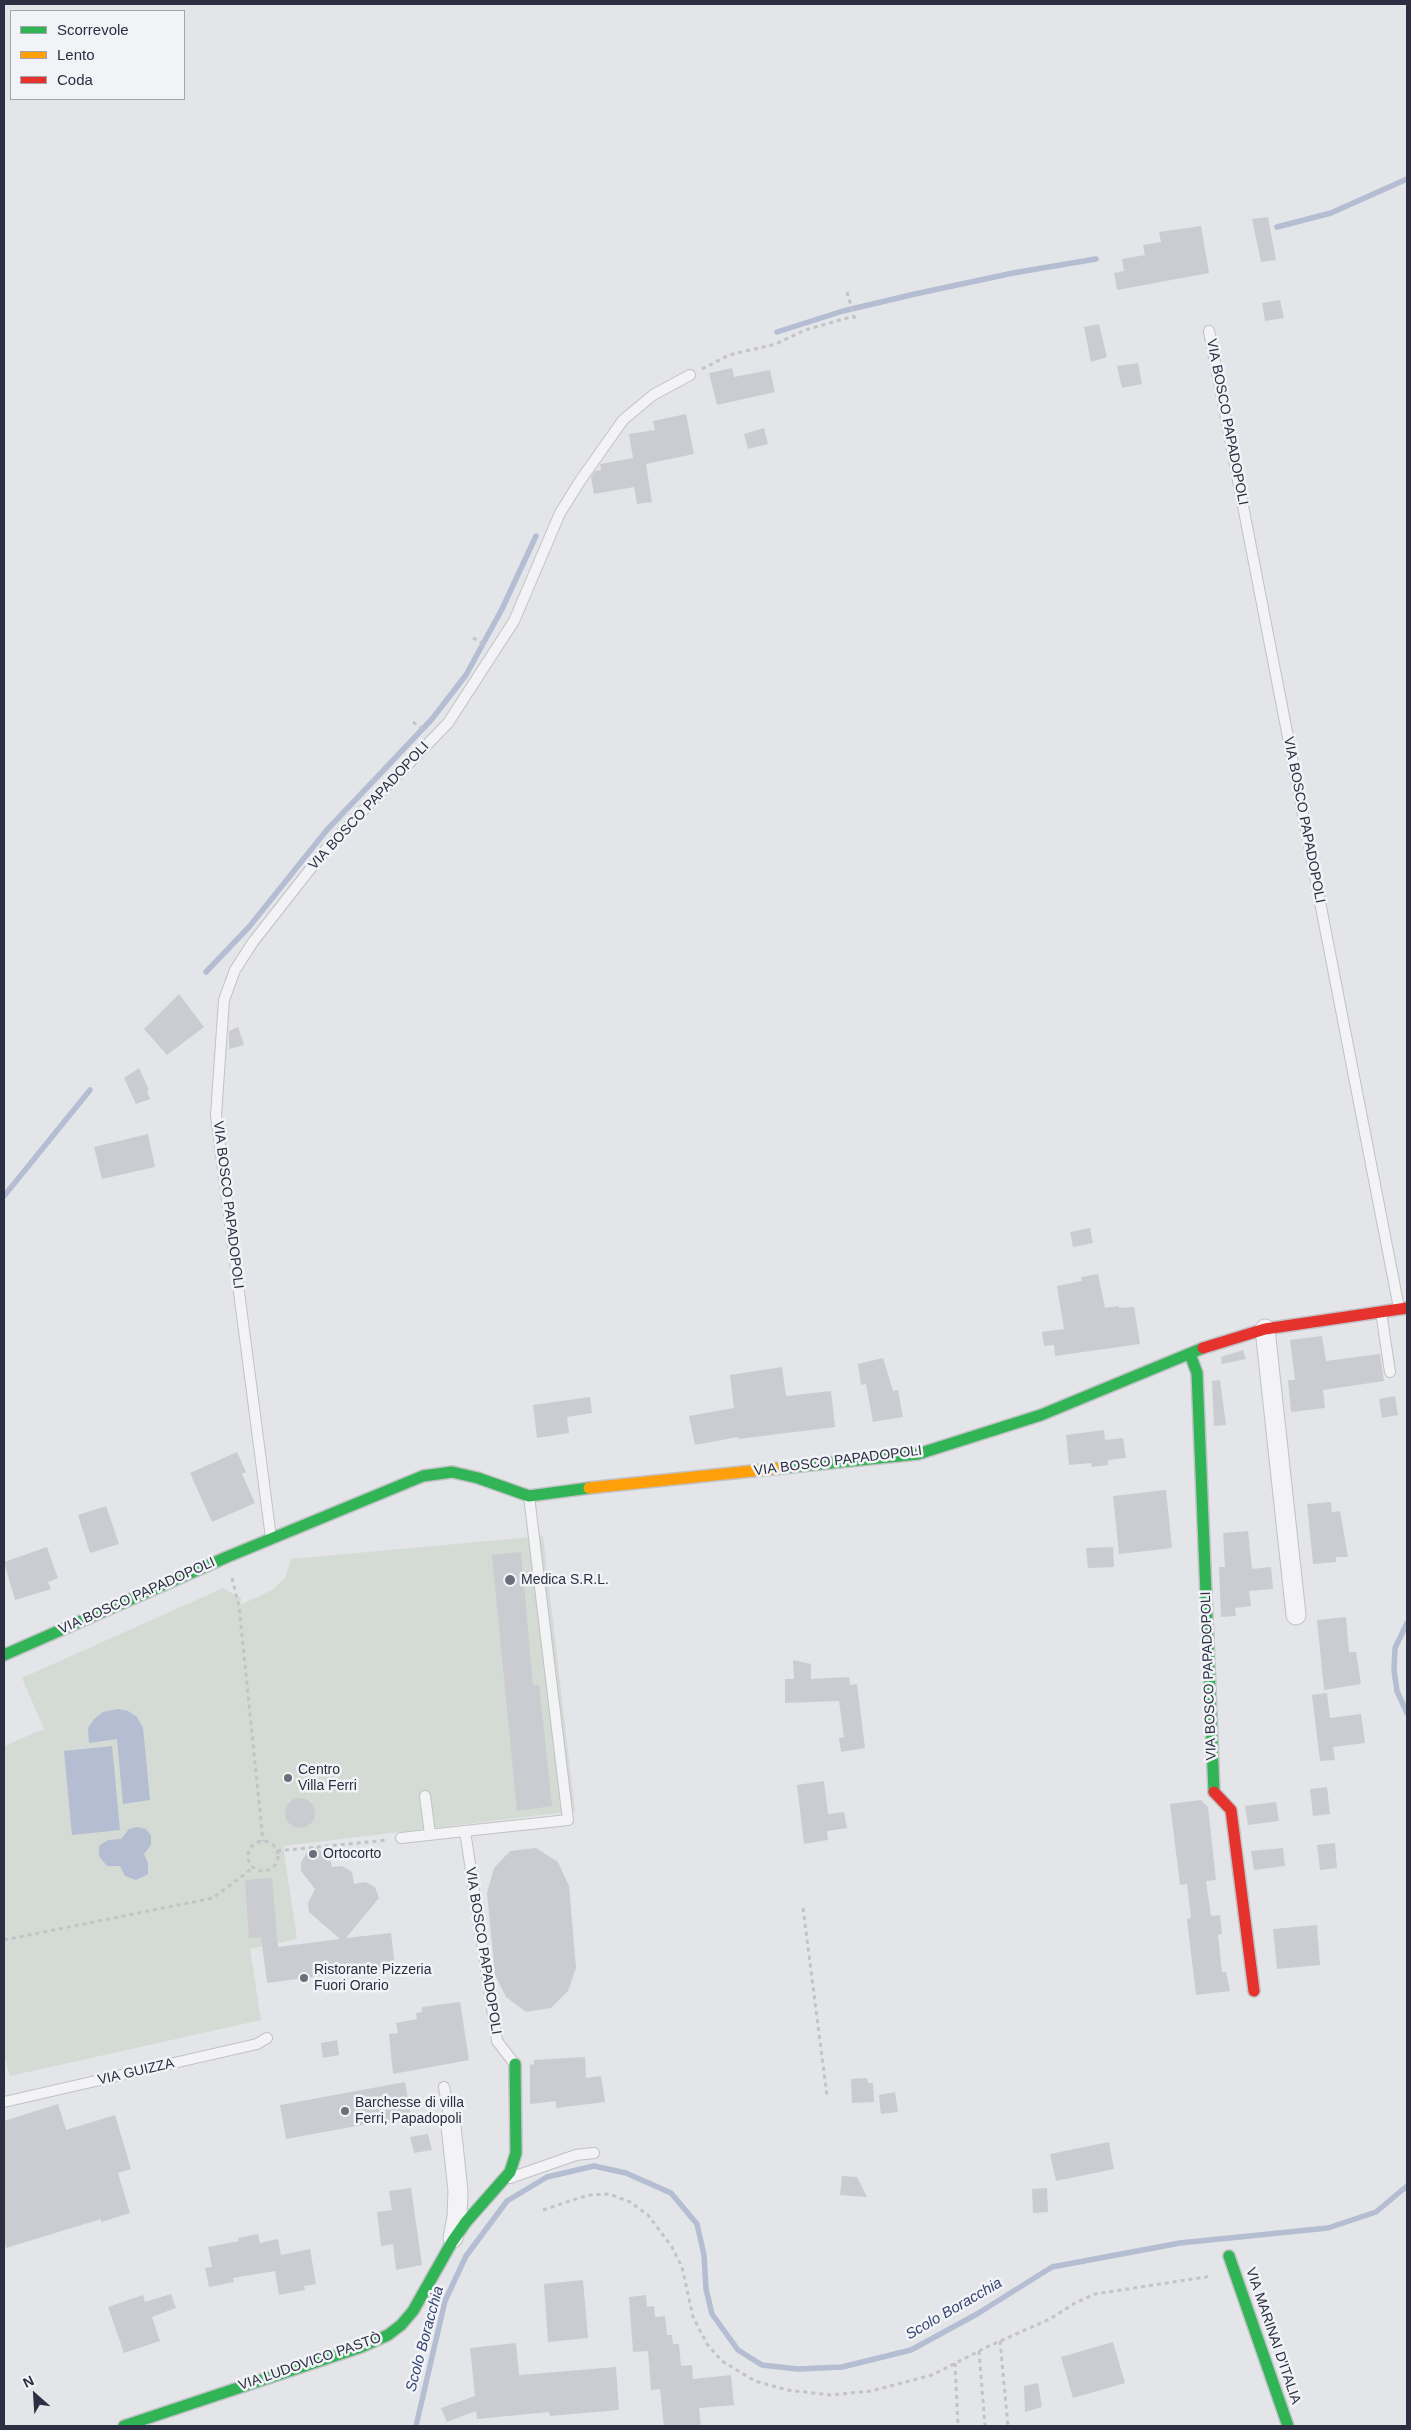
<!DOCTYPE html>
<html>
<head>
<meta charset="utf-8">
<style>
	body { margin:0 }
	#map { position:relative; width:1411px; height:2430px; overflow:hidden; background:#e4e5e8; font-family:Arial,sans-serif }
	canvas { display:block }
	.frame { position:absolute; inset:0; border:5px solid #2b2f41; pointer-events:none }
	.legend { position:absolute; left:10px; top:10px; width:175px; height:90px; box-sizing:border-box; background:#f2f3f7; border:1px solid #a2a5ae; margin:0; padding:6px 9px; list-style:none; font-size:15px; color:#2b2f41 }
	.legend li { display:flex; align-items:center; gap:10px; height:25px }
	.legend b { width:25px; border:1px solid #a2a5ae }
	.north { position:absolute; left:10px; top:2370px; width:50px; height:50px; -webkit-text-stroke:4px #f2f3f7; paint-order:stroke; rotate:334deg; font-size:14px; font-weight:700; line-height:20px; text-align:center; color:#2b2f41 }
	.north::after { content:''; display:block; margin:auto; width:18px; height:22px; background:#2b2f41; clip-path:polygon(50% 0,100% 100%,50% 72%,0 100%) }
</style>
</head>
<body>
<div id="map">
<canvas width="1411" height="2430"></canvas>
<div class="frame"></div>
<ul class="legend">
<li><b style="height:6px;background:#30b455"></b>Scorrevole</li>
<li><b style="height:6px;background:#ff9f0a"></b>Lento</li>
<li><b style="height:6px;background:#e5322d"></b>Coda</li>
</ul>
<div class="north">N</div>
</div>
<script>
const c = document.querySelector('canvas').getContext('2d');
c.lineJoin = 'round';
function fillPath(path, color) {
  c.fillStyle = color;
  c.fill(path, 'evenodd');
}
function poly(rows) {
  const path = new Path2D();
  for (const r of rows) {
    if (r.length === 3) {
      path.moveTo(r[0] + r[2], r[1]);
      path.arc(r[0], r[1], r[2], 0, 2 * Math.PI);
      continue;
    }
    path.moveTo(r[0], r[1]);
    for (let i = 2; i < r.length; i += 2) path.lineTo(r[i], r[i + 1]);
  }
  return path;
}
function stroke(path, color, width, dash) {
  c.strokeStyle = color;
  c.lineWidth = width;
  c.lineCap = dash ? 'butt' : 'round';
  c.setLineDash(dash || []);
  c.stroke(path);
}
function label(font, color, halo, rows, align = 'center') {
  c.font = font + ' Arial,sans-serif';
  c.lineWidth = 5;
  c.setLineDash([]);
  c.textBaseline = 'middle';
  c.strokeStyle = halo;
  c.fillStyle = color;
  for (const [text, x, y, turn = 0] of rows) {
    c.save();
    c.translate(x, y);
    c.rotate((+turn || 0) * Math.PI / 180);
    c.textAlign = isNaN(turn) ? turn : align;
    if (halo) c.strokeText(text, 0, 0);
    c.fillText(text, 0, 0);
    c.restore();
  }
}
fillPath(poly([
	[543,1536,575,1811,283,1846,297,1939,250,1949,261,2020,10,2076,4,2055,4,1746,44,1729,22,1678,223,1588,241,1598,240,1605,272,1590,285,1578,291,1559]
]), '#d3dbd4');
fillPath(poly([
	[118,1709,128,1711,137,1717,143,1728,150,1800,123,1804,117,1739,89,1743,88,1728,94,1719,103,1712],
	[112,1746,120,1830,72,1835,64,1751],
	[137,1827,146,1829,151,1836,151,1845,144,1854,148,1863,148,1874,136,1880,125,1876,120,1866,107,1866,99,1856,99,1846,108,1840,121,1839,129,1829]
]), '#b4bdd2');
stroke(poly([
	[1277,227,1331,213,1407,179],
	[777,332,843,311,915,294,1013,273,1096,259],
	[206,972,249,927,326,831,432,719,466,675,502,609,536,536],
	[4,1196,90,1090],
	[1407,1623,1395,1648,1394,1670,1397,1691,1407,1713],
	[416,2426,445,2301,466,2256,507,2201,547,2177,594,2166,626,2173,671,2193,697,2224,704,2255,706,2289,712,2314,738,2350,762,2365,798,2369,842,2367,911,2350,977,2314,1052,2267,1180,2243,1328,2228,1376,2212,1407,2186]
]), '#b4bdd2', 5.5);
fillPath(poly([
	[1268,217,1276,260,1261,262,1252,219],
	[1201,226,1209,273,1117,290,1114,273,1124,271,1122,259,1145,255,1143,245,1161,242,1159,232],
	[1280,300,1284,318,1265,321,1262,303],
	[1099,324,1107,357,1091,362,1084,327],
	[1138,363,1142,384,1122,388,1117,366],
	[732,368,734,377,770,370,775,392,717,405,709,373],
	[686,414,694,454,646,464,652,502,637,504,634,487,594,494,591,477,595,471,601,470,600,464,633,458,629,434,655,430,653,421],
	[764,428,768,444,748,449,744,434],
	[179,994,204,1027,167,1055,144,1029],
	[238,1027,244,1045,229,1049,229,1031],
	[139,1068,149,1090,147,1091,150,1099,136,1104,124,1078],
	[148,1134,155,1167,102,1179,94,1147],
	[1090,1228,1093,1243,1073,1247,1070,1232],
	[1098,1274,1105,1308,1119,1306,1119,1308,1134,1307,1140,1344,1055,1356,1054,1345,1044,1346,1042,1332,1064,1329,1057,1286,1082,1281,1081,1277],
	[1322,1336,1326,1361,1380,1354,1384,1381,1323,1390,1325,1408,1291,1412,1288,1380,1295,1380,1290,1340],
	[1243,1350,1246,1359,1222,1364,1221,1357],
	[883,1358,893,1391,898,1390,903,1417,873,1422,866,1384,861,1385,858,1364],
	[782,1367,786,1396,831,1391,835,1427,738,1439,738,1437,695,1445,689,1416,734,1408,730,1375],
	[1220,1380,1226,1425,1214,1426,1212,1381],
	[1395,1396,1398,1415,1382,1418,1379,1399],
	[590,1397,592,1413,567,1417,569,1433,537,1438,533,1405],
	[1104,1430,1105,1440,1123,1438,1126,1458,1108,1460,1108,1465,1092,1467,1091,1463,1069,1465,1066,1435],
	[237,1452,246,1472,242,1474,255,1503,212,1522,190,1473],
	[1166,1490,1172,1548,1119,1554,1113,1496],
	[1331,1502,1332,1512,1340,1511,1348,1557,1336,1557,1336,1562,1313,1564,1307,1504],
	[106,1506,119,1544,90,1553,78,1515],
	[1248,1531,1252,1569,1271,1567,1273,1589,1249,1591,1251,1606,1235,1608,1236,1616,1221,1617,1219,1567,1225,1567,1223,1533],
	[47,1547,58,1578,48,1582,51,1589,15,1600,4,1562],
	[1113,1547,1114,1567,1088,1568,1086,1548],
	[521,1552,533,1685,539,1685,552,1806,517,1811,492,1555],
	[1346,1617,1349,1652,1356,1652,1361,1684,1324,1690,1317,1620],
	[793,1660,811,1664,811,1679,849,1677,850,1685,857,1684,865,1748,841,1752,839,1738,844,1737,839,1701,785,1703,785,1679,794,1679],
	[1327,1693,1330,1718,1361,1714,1365,1743,1333,1747,1335,1760,1320,1761,1312,1695],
	[824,1781,828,1814,844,1812,847,1828,827,1831,828,1840,804,1844,797,1785],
	[1327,1787,1330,1814,1313,1816,1310,1789],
	[300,1813,15],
	[1201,1800,1208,1807,1216,1880,1206,1881,1211,1916,1220,1915,1222,1934,1218,1935,1222,1972,1226,1972,1230,1991,1196,1995,1187,1919,1191,1918,1187,1884,1180,1885,1170,1804],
	[1276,1802,1279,1821,1248,1825,1245,1806],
	[1335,1843,1337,1868,1320,1870,1317,1845],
	[311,1846,329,1855,332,1867,342,1866,352,1872,354,1884,366,1882,375,1887,379,1898,346,1938,391,1933,395,1966,267,1983,261,1937,249,1938,245,1880,272,1878,278,1947,340,1939,309,1912,308,1903,315,1889,301,1871,301,1862],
	[536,1848,558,1862,569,1886,576,1968,568,1991,551,2008,526,2012,506,1997,495,1975,487,1893,494,1868,510,1851],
	[1283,1848,1285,1866,1254,1870,1251,1851],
	[1317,1925,1320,1965,1277,1969,1273,1929],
	[460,2002,469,2060,393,2074,389,2034,398,2033,396,2023,417,2019,416,2013,422,2012,422,2007],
	[337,2040,339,2055,323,2058,321,2043],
	[585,2057,586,2078,601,2076,605,2102,556,2108,556,2101,530,2104,530,2065,534,2064,534,2060],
	[867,2078,868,2083,873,2083,874,2102,852,2103,851,2079],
	[405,2082,411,2116,286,2139,280,2105],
	[895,2092,898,2112,881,2114,879,2095],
	[58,2104,66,2130,115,2115,131,2169,118,2173,130,2213,101,2222,101,2219,6,2248,4,2238,4,2121],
	[428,2134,432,2150,414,2153,410,2137],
	[1109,2142,1114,2169,1056,2181,1050,2154],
	[842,2176,857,2177,867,2197,840,2195],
	[411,2188,422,2265,396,2270,393,2244,381,2246,377,2212,392,2210,389,2191],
	[1047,2188,1048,2212,1033,2213,1032,2189],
	[258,2234,260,2243,278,2239,281,2255,310,2249,316,2284,304,2286,305,2290,279,2295,275,2271,233,2278,234,2282,209,2287,205,2268,212,2267,208,2247,239,2241,238,2238],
	[583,2280,588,2338,548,2342,544,2284],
	[171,2294,176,2308,152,2317,160,2341,124,2353,108,2307,143,2295,145,2302],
	[646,2295,647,2307,654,2306,655,2317,665,2316,667,2335,672,2335,673,2344,679,2344,681,2366,692,2365,693,2379,731,2375,734,2405,699,2408,701,2426,664,2426,660,2389,651,2390,648,2351,633,2352,629,2297],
	[1113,2342,1125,2383,1073,2398,1061,2357],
	[516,2343,519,2375,616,2367,619,2410,550,2416,549,2412,477,2419,476,2411,447,2422,441,2408,475,2396,470,2348],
	[1038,2383,1042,2407,1025,2412,1024,2386]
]), '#cbccd1');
const lane = poly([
	[1209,331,1399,1308],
	[1381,1312,1390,1372],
	[271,1538,216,1115,224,1000,235,970,253,942,326,849,448,723,514,621,560,513,580,481,623,420,653,395,690,375],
	[425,1796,430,1834],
	[401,1838,465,1831],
	[514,2063,497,2041,465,1831,568,1820,529,1496],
	[444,2087,451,2126],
	[4,2102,257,2044,267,2038],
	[510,2178,576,2155,594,2153]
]);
const street = poly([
	[1265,1329,1296,1615],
	[451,2126,458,2191,457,2217,453,2238]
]);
const fast = poly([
	[1190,1354,1197,1373,1214,1792],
	[781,1468,918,1454,1041,1415,1203,1348],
	[4,1655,227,1557,423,1476,452,1472,478,1478,529,1496,589,1488],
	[1229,2256,1288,2426],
	[124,2426,361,2347,388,2335,401,2325,413,2311,452,2242,466,2222,510,2172,516,2153,515,2064]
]);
const slow = poly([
	[589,1488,781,1468]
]);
const jam = poly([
	[1203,1348,1265,1329,1407,1308],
	[1214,1792,1231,1810,1254,1991]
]);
stroke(lane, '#c1c2c5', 12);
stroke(street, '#c1c2c5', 21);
stroke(fast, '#c1c2c5', 14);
stroke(slow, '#c1c2c5', 14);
stroke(jam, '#c1c2c5', 14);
stroke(poly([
	[847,292,856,323],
	[702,369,729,355,776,344,805,330,854,316],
	[473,638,484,644],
	[413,722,423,729],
	[232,1578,239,1606,263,1841],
	[263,1856,15],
	[277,1851,388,1840],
	[803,1908,827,2096],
	[4,1940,213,1898,254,1867],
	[543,2210,588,2195,609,2194,630,2202,648,2215,672,2247,682,2267,693,2317,707,2344,722,2361,755,2381,787,2390,831,2395,871,2391,932,2375,989,2346,1050,2319,1075,2303,1095,2294,1212,2276],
	[1000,2341,1008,2426],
	[979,2351,985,2426],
	[955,2363,958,2426]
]), '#c3c3c8', 3, [4, 4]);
stroke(lane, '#f3f3f5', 10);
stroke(street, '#f3f3f5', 19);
stroke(fast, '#30b455', 11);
stroke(slow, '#ff9f0a', 11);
stroke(jam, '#e5322d', 11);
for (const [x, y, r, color] of [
	[510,1580,6,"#6c6f7b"],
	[288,1778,5,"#6c6f7b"],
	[313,1854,5,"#6c6f7b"],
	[304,1978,5,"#6c6f7b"],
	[345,2111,5,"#6c6f7b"]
]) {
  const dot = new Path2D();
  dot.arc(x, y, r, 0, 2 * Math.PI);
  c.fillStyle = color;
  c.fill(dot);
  stroke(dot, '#f2f3f7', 2);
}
label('14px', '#2b2f41', '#f2f3f7', [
	["VIA BOSCO PAPADOPOLI",1227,422,79],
	["VIA BOSCO PAPADOPOLI",369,806,-47],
	["VIA BOSCO PAPADOPOLI",1304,820,79],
	["VIA BOSCO PAPADOPOLI",228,1205,83],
	["VIA BOSCO PAPADOPOLI",838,1461,-7],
	["VIA BOSCO PAPADOPOLI",137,1596,-24],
	["VIA BOSCO PAPADOPOLI",1209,1676,-92],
	["VIA BOSCO PAPADOPOLI",483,1951,81],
	["VIA GUIZZA",136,2072,-13],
	["VIA MARINAI D'ITALIA",1273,2336,71],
	["VIA LUDOVICO PASTÒ",310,2362,-19]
]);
label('14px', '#2b2f41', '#f2f3f7', [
	["Medica S.R.L.",521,1580],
	["Centro",298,1770],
	["Villa Ferri",298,1786],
	["Ortocorto",323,1854],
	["Ristorante Pizzeria",314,1970],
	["Fuori Orario",314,1986],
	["Barchesse di villa",355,2103],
	["Ferri, Papadopoli",355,2119]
], 'left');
label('italic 15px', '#374773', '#f2f3f7', [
	["Scolo Boracchia",954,2309,-30],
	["Scolo Boracchia",425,2339,-75]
]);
</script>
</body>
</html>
